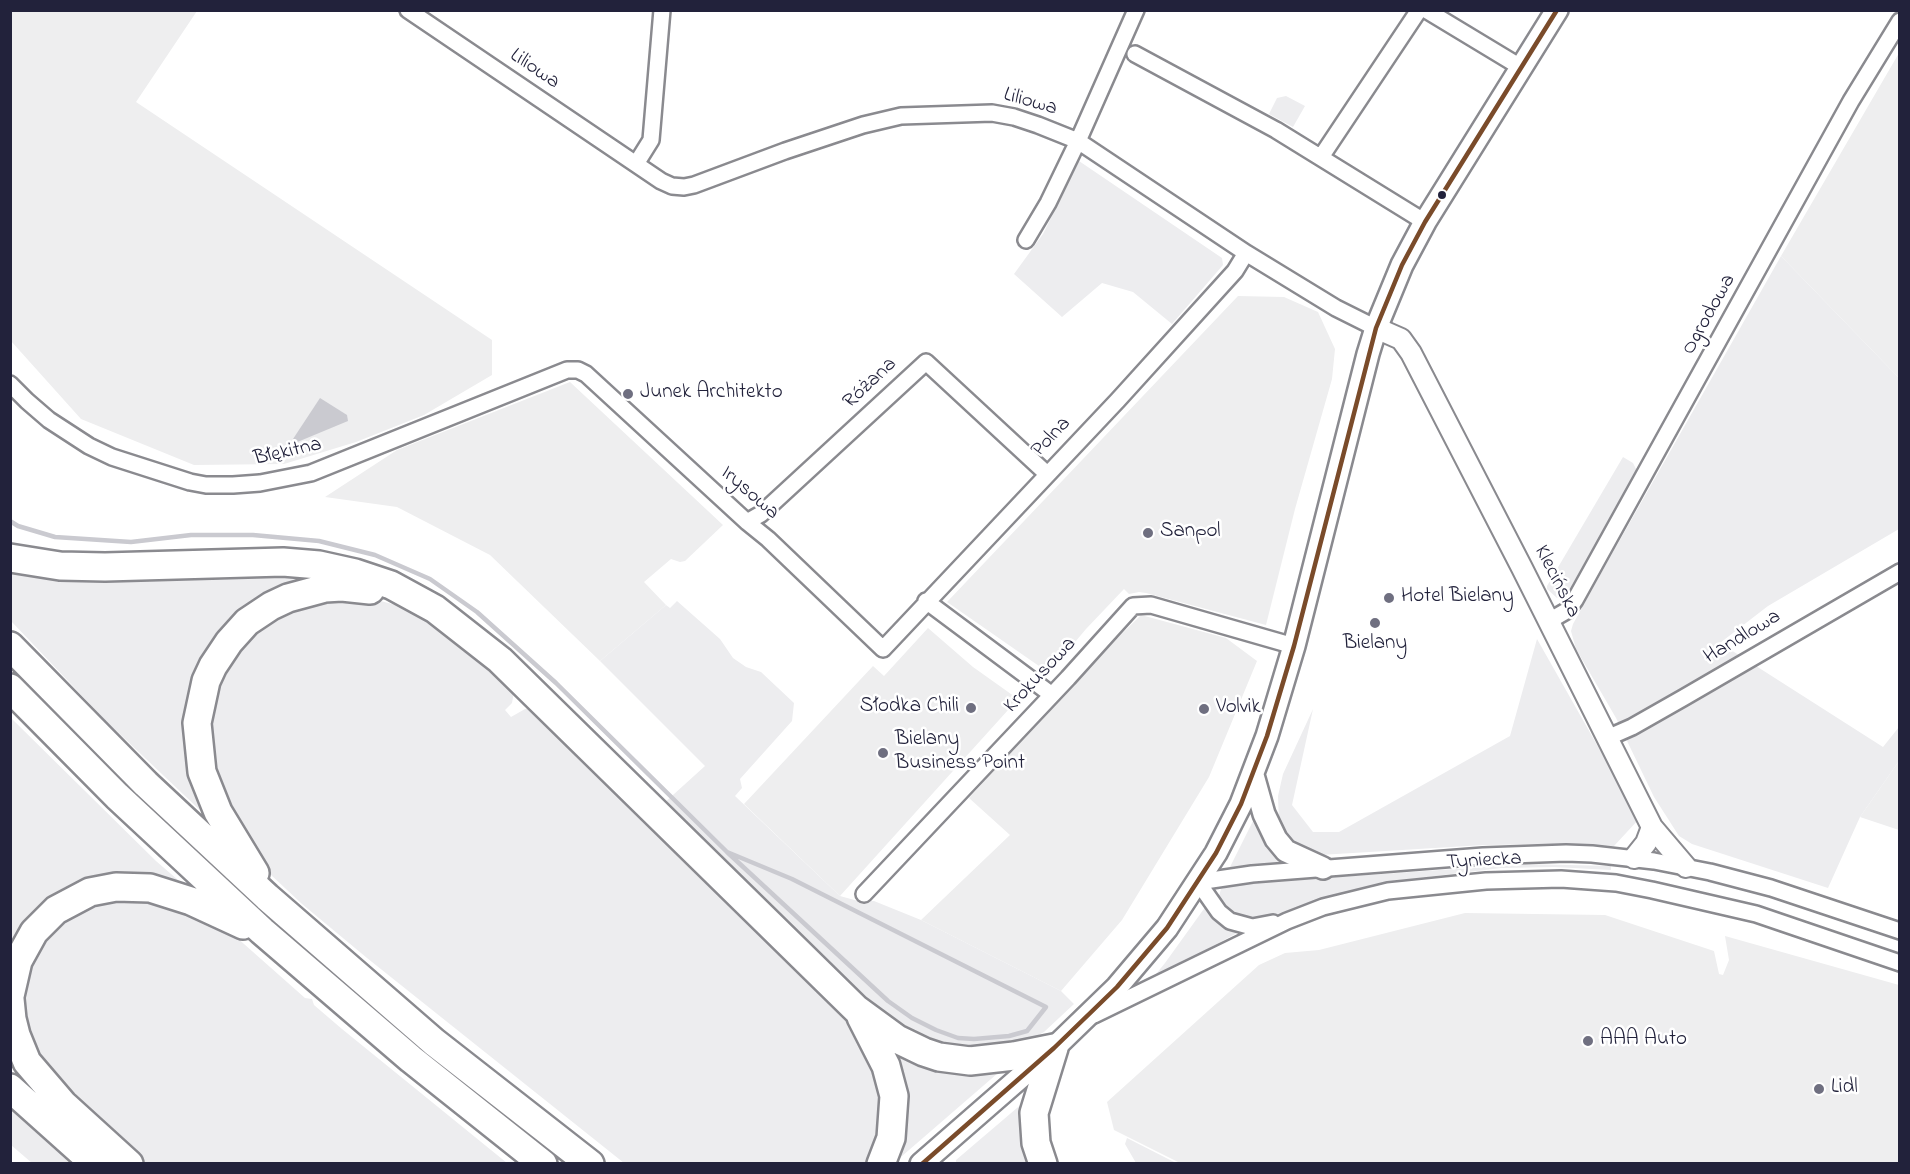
<!DOCTYPE html>
<html>
<head>
<meta charset="utf-8">
<style>
	body { margin:0 }
	#map { position:relative; width:1910px; height:1174px; overflow:hidden; background:#fff; font-family:"Indie Flower",sans-serif }
	canvas { display:block }
	.frame { position:absolute; inset:0; border:12px solid #22223b; pointer-events:none }
</style>
</head>
<body>
<div id="map">
<canvas width="1910" height="1174"></canvas>
<div class="frame"></div>
</div>
<script>
const c = document.querySelector('canvas').getContext('2d');
c.lineJoin = 'round';
function fillPath(path, color) {
  c.fillStyle = color;
  c.fill(path, 'evenodd');
}
function poly(rows) {
  const path = new Path2D();
  for (const r of rows) {
    path.moveTo(r[0], r[1]);
    for (let i = 2; i < r.length; i += 2) path.lineTo(r[i], r[i + 1]);
  }
  return path;
}
function stroke(path, color, width, dash) {
  c.strokeStyle = color;
  c.lineWidth = width;
  c.lineCap = dash ? 'butt' : 'round';
  c.setLineDash(dash || []);
  c.stroke(path);
}
function label(font, color, halo, rows, align = 'center') {
  c.font = font + ' "Indie Flower",sans-serif';
  c.lineWidth = 5;
  c.setLineDash([]);
  c.textBaseline = 'middle';
  c.strokeStyle = halo;
  c.fillStyle = color;
  for (const [text, x, y, turn = 0] of rows) {
    c.save();
    c.translate(x, y);
    c.rotate((+turn || 0) * Math.PI / 180);
    c.textAlign = isNaN(turn) ? turn : align;
    if (halo) c.strokeText(text, 0, 0);
    c.fillText(text, 0, 0);
    c.restore();
  }
}
fillPath(poly([
	[11,11,197,11,136,102,492,340,492,375,424,415,356,442,284,464,194,465,81,419,11,341],
	[1899,53,1899,378,1781,256],
	[1238,296,1284,297,1318,312,1335,349,1332,379,1295,509,1266,625,1146,593,1139,592,1129,594,1124,589,1086,629,1049,673,947,602],
	[570,382,723,525,685,561,680,562,671,559,644,582,666,605,600,661,490,555,397,507,325,497,397,450],
	[1141,615,1226,638,1257,661,1209,777,1122,920,1061,991,921,920,1010,835,969,798,1089,666],
	[928,628,973,667,1018,699,840,896,744,804,873,666,884,676],
	[1899,761,1899,830,1860,817],
	[1465,913,1605,915,1714,951,1719,974,1723,975,1729,960,1725,936,1899,985,1899,1163,1182,1164,1114,1130,1107,1102,1259,965,1285,953,1319,950]
]), '#eeeeef');
fillPath(poly([
	[1286,96,1305,106,1293,127,1269,114,1277,98],
	[1079,161,1222,258,1223,265,1172,324,1133,292,1102,283,1062,317,1014,274,1043,234],
	[1781,256,1899,378,1899,529,1768,606,1720,643,1883,747,1899,727,1899,761,1860,817,1828,888,1692,844,1679,836,1654,797,1616,718,1576,649,1571,631,1573,624,1604,568],
	[1623,457,1633,463,1638,473,1605,535,1601,534,1581,569,1573,591,1570,590,1565,596,1557,598,1547,589,1547,586],
	[10,568,268,572,314,577,296,581,264,594,242,609,227,621,224,629,198,668,187,700,183,734,189,773,203,813,107,722,11,621],
	[369,598,396,605,427,619,466,645,514,692,512,703,505,710,511,717,525,709,531,708,836,1004,865,1038,886,1113,873,1163,624,1163,367,958,302,904,270,874,252,852,209,776,204,714,241,639,297,602],
	[677,601,720,639,733,658,746,667,761,672,794,703,792,721,740,779,742,788,735,796,840,896,858,901,874,901,921,920,1061,991,1074,1004,1044,1032,1021,1045,1001,1051,932,1046,878,1013,663,804,705,766,600,661,666,605,670,608],
	[1537,639,1639,819,1614,846,1559,844,1484,845,1320,855,1301,847,1286,836,1279,822,1278,796,1283,774,1313,709,1292,805,1313,832,1339,832,1510,736],
	[11,718,156,861,185,886,141,876,11,947],
	[1255,817,1283,860,1282,863,1230,867],
	[1526,864,1611,866,1611,870,1554,867,1501,868,1403,880,1331,896,1272,916,1250,920,1234,913,1224,904,1219,896,1221,889,1239,884],
	[127,898,169,904,235,936,305,998,312,999,314,1005,342,1029,507,1163,144,1164,75,1102,34,1050,23,1017,24,983,39,944,63,919,94,903],
	[1206,906,1237,933,1152,979,1165,963],
	[885,1041,998,1073,894,1163],
	[1024,1102,1034,1163,956,1162,956,1160],
	[10,1103,79,1163,32,1163,11,1145],
	[1127,1138,1176,1163,1177,1163,1136,1163,1125,1144]
]), '#ededef');
fillPath(poly([
	[320,398,347,415,348,421,295,443,293,439]
]), '#cacad0');
stroke(poly([
	[10,521,18,526,55,537,131,542,191,535,253,535,319,541,375,555,430,579,477,612,556,683,727,852,888,1001,912,1018,936,1030,958,1038,974,1039,1009,1036,1027,1031,1046,1007,792,879,727,852]
]), '#cacad0', 4.5);
const minor = poly([
	[408,10,661,181,672,186,684,187,694,185,785,151,863,125,901,116,992,113,1014,117,1038,125,1078,141,1246,253,1336,308,1376,328],
	[1426,10,1522,68],
	[1135,54,1276,130,1425,222],
	[1321,157,1419,10],
	[636,164,651,140,662,10],
	[1026,240,1048,203,1078,141,1136,10],
	[10,384,27,401,49,420,89,446,112,457,190,482,206,485,233,485,260,483,311,473,567,370,578,370,586,374,747,522,768,539,883,649,1118,400,1235,271,1246,253],
	[747,522,761,514,926,362,1047,474],
	[926,601,1052,695],
	[1549,621,1568,610,1575,600,1851,101,1900,21],
	[1607,738,1632,727,1683,698,1900,572],
	[864,894,1068,678,1133,606,1151,605,1294,646],
	[1273,923,1252,927,1230,921,1219,912,1198,882,1252,874,1483,856,1566,853,1592,854,1654,861,1710,872,1771,888,1900,931],
	[1094,1015,1287,921,1323,907,1388,891,1486,881,1561,879,1616,883,1652,890,1756,914,1900,963]
]);
const tertiary = poly([
	[1376,328,1401,339,1411,353,1522,568,1652,827,1686,867],
	[1634,858,1646,843,1652,827]
]);
const secondary = poly([
	[1253,775,1264,814,1276,839,1286,851,1323,868],
	[921,1164,1054,1048,1117,987,1167,928,1216,853,1241,804,1267,736,1294,646,1368,354,1376,328,1402,265,1425,222,1557,10]
]);
const motorway = poly([
	[10,558,60,566,105,567,283,562,319,565,355,573,391,585,435,609,500,660,856,1009,897,1039,924,1052,939,1057,970,1061,1014,1056,1054,1048],
	[10,646,146,784,267,897,434,1042,590,1164],
	[10,688,117,796,262,931,411,1059,543,1164],
	[255,873,218,812,202,772,197,723,206,681,213,666,229,642,247,622,271,606,288,598,325,588,342,587,370,590],
	[10,996,18,961,34,932,56,910,90,892,116,887,150,888,191,901,243,925],
	[10,999,12,1019,16,1035,27,1062,63,1104,129,1164],
	[861,1017,886,1066,894,1096,891,1138,881,1164],
	[10,1088,95,1164],
	[1043,1164,1036,1143,1034,1113,1054,1048]
]);
stroke(minor, '#8a8a8f', 20);
stroke(tertiary, '#8a8a8f', 24);
stroke(secondary, '#8a8a8f', 26);
stroke(motorway, '#8a8a8f', 32);
stroke(minor, '#fff', 15);
stroke(tertiary, '#fff', 20);
stroke(secondary, '#fff', 21);
stroke(motorway, '#fff', 27);
stroke(poly([
	[922,1164,1054,1048,1117,987,1167,928,1216,853,1241,804,1267,736,1294,646,1376,328,1402,265,1425,222,1557,10]
]), '#7a4b2a', 4.5);
for (const [x, y, r, color] of [
	[1442,195,5,"#22223b"],
	[628,394,6,"#6f6f80"],
	[1148,533,6,"#6f6f80"],
	[1389,598,6,"#6f6f80"],
	[1375,623,6,"#6f6f80"],
	[971,708,6,"#6f6f80"],
	[1204,709,6,"#6f6f80"],
	[883,753,6,"#6f6f80"],
	[1588,1041,6,"#6f6f80"],
	[1819,1089,6,"#6f6f80"]
]) {
  const dot = new Path2D();
  dot.arc(x, y, r, 0, 2 * Math.PI);
  c.fillStyle = color;
  c.fill(dot);
  stroke(dot, '#fff', 2);
}
label('21px', '#22223b', '#fff', [
	["Liliowa",534,70,34],
	["Liliowa",1030,103,16],
	["Ogrodowa",1710,315,-61],
	["Różana",871,384,-43],
	["Polna",1052,438,-46],
	["Błękitna",288,453,-13],
	["Irysowa",749,494,41],
	["Klecińska",1556,582,63],
	["Handlowa",1743,638,-31],
	["Krokusowa",1041,676,-47],
	["Tyniecka",1484,862,-3]
]);
label('21px', '#22223b', '#fff', [
	["Junek Architekto",640,394],
	["Sanpol",1160,533],
	["Hotel Bielany",1401,598],
	["Bielany",1375,645,"center"],
	["Słodka Chili",959,708,"right"],
	["Volvik",1216,709],
	["Bielany",895,741],
	["Business Point",895,765],
	["AAA Auto",1600,1041],
	["Lidl",1831,1089]
], 'left');
</script>
</body>
</html>
